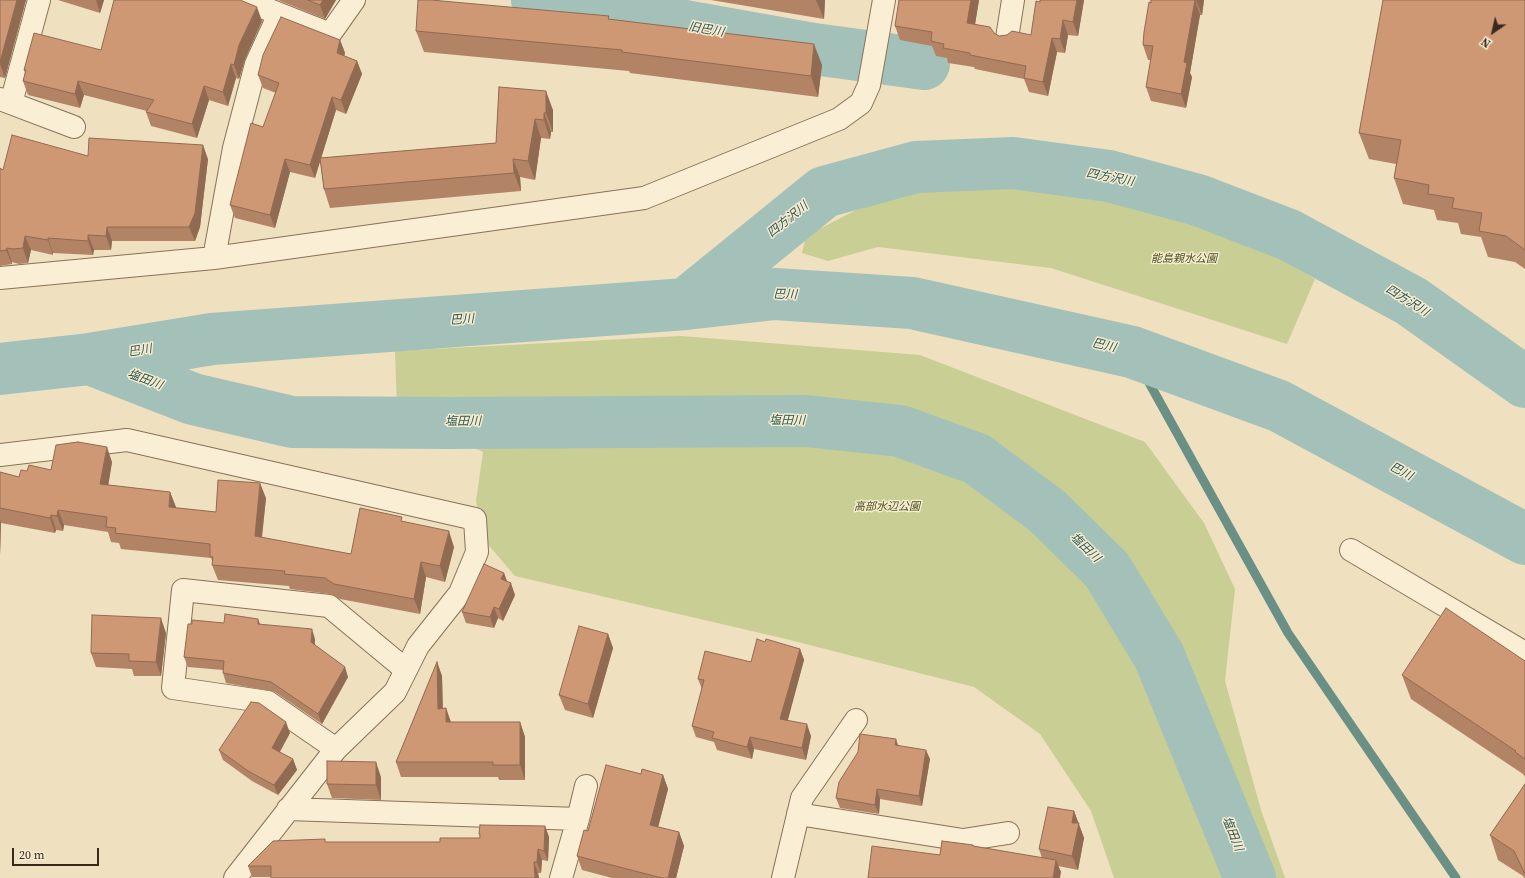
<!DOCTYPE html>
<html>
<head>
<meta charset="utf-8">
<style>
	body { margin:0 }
	#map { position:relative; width:1525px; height:878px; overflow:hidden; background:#efe0c0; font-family:"Source Serif 4",serif }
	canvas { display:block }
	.north { position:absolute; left:1473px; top:12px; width:40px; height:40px; -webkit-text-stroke:3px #f7ebd0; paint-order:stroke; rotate:214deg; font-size:11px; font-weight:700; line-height:16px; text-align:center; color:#38291c }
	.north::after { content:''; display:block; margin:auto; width:14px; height:18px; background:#38291c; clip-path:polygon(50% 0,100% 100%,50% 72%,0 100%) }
	.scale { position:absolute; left:12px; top:848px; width:87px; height:18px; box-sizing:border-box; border:2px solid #38291c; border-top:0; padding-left:5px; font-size:12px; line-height:14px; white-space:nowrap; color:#38291c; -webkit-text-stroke:3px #f7ebd0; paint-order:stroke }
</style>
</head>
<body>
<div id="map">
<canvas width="1525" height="878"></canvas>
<div class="north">N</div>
<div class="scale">20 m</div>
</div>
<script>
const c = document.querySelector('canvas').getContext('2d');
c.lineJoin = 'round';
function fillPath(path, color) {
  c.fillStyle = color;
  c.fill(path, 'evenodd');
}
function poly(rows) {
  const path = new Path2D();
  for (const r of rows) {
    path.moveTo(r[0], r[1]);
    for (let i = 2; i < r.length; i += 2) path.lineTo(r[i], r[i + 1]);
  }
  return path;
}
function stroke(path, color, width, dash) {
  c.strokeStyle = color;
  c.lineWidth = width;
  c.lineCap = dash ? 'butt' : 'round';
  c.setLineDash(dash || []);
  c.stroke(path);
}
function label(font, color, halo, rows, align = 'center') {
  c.font = font + ' "Source Serif 4","Noto Sans JP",serif';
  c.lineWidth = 3;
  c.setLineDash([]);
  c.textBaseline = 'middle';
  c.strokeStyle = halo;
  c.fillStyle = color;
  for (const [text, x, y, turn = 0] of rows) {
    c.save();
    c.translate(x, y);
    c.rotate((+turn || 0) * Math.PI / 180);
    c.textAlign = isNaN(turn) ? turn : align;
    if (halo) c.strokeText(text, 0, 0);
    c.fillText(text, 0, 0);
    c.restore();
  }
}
fillPath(poly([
	[1037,174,1203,214,1315,279,1287,344,1051,268,878,247,828,261,802,253,806,236,854,211,929,178],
	[681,336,920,355,1145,442,1204,523,1235,589,1225,681,1261,810,1285,878,1114,878,1091,811,1040,734,974,687,786,639,515,576,485,541,476,501,483,452,397,409,395,351]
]), '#c8ce94');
stroke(poly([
	[1132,352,1288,633,1456,878]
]), '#6a9085', 9);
stroke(poly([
	[537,0,545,5,651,20,814,49,924,64],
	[686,304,824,192,916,167,1013,163,1109,176,1198,200,1289,235,1411,301,1525,382],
	[90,359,193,399,292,422,450,423,806,421,900,431,977,459,1047,511,1107,570,1159,656,1250,878],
	[0,369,90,359,212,339,686,304,775,294,912,303,1132,352,1279,406,1525,539]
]), '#a3c1b8', 52);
const minor = poly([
	[244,0,330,34,354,0],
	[1007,38,1013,0],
	[0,99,74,127],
	[11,103,39,0],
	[214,258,234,148,256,64,279,14],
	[0,278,214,258,644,198,839,119,861,103,869,85,884,0],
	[0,455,127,440,475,519,477,552,460,593,418,646,395,692,336,749,235,878],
	[1351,550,1525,653],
	[336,749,268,702,173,688,183,590,329,606,406,670],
	[288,809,578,819],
	[798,814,963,840,1008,833],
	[561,878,578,819,586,786],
	[783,878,802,798,856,720]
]);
stroke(minor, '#897158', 24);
stroke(minor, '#faeed4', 22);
fillPath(poly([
	[0,0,26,0,5,78,0,77],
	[58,0,104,0,100,13],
	[278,0,336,0,325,19],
	[711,0,825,0,824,19],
	[979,0,975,24,999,36,1031,35,1040,2,1084,0,1078,36,1068,35,1065,53,1057,52,1048,96,1029,92,1024,79,975,69,974,67,948,63,947,58,936,56,932,46,900,40,895,26],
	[1151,0,1204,0,1202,15,1200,15,1190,73,1192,77,1186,108,1151,101,1146,87,1151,60,1148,60,1143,45],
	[1525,0,1525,269,1515,262,1488,257,1481,237,1461,234,1458,223,1437,220,1434,210,1403,204,1394,178,1396,164,1369,159,1359,133],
	[609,19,822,65,818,97,630,73,629,71,424,52,416,31],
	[262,21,245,59,239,79,236,78,228,106,209,100,197,138,151,126,146,112,147,111,84,95,80,108,28,95,23,81,25,73,24,70,101,50],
	[340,40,345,53,344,56,357,61,362,74,346,114,336,110,321,158,496,143,499,87,553,110,553,132,551,132,550,139,541,138,535,180,520,177,521,191,330,208,324,189,320,160,315,178,290,172,275,228,235,218,230,205,263,127,276,93,263,88,258,75],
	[88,156,208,159,200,227,195,241,112,241,111,250,94,250,93,255,53,253,53,255,31,250,28,263,19,264,12,262,12,264,0,266,0,168,3,170],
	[112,462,108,485,170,492,176,508,216,512,266,498,262,538,351,554,403,521,454,547,445,582,426,577,420,614,340,599,330,594,290,589,289,586,218,580,212,565,213,563,211,558,121,549,119,543,111,542,108,532,64,525,63,531,56,530,55,533,1,523,0,555,0,472,19,477,27,471,51,470],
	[504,573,507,582,515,595,503,621,498,618,494,628,466,623,462,612],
	[224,623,261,625,315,639,315,645,348,677,322,724,275,692,226,683,223,673,223,670,188,667,184,657,192,624],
	[166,633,161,676,134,676,132,669,96,667,91,653],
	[608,634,613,648,593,718,565,710,559,695],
	[765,642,800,649,804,660,787,720,811,736,806,760,754,749,752,759,717,750,714,742,696,737,692,726,702,689,698,679,751,662],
	[1525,661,1525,777,1523,774,1411,699,1402,675],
	[437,662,442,676,443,709,446,708,451,722,520,722,525,737,525,780,499,780,498,777,401,777,396,762],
	[290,733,280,752,293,759,297,770,278,795,252,781,223,760,219,750],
	[898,745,930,759,922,806,880,799,879,814,840,808,836,798],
	[641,774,663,775,668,789,658,827,679,832,684,846,676,878,612,878,582,870,577,856],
	[381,777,381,800,332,798,327,784],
	[1525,784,1525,878,1524,878,1523,876,1498,860,1490,835],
	[1074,811,1084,838,1078,870,1058,866,1061,872,940,855,974,846,1042,858,1039,849],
	[545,826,549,837,548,861,542,860,541,873,538,873,539,878,271,878,271,877,252,877,248,866,326,842,440,842,480,838,479,834]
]), '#b28365');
fillPath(poly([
	[17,0,26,0,5,78,0,64,0,62],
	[96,0,104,0,100,13],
	[323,0,336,0,325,19,320,5],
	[816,0,825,0,824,19],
	[971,0,979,0,973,37,967,23],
	[1077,0,1084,0,1078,36,1073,22],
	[1195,0,1200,15,1190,73,1192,77,1186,108,1181,94,1184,62],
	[1196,0,1204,0,1202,15],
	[257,7,262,21,245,59,239,79,234,65,239,45],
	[1063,20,1068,35,1065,53,1060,39],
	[1052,38,1057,52,1048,96,1043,82],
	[340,40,345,53,342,66,337,53],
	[814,44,822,65,818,97,811,76],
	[357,61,362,74,346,114,341,100],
	[231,64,236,78,228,106,223,92],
	[78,81,84,95,80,108,75,94],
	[204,86,209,100,197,138,192,124],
	[546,91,553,110,553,132,546,113],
	[332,97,336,110,315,178,310,165],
	[544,113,551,132,550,139,544,120],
	[535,119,541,138,535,180,528,161],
	[203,145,208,159,200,227,195,241,189,227],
	[285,159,290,172,275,228,270,215],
	[513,159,520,177,521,191,514,173],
	[107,227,112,241,111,250,106,236],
	[88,235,94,250,93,255,88,241],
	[25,236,31,250,28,263,23,248],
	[48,238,53,253,53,255,48,240],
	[7,248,12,262,12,264,6,250],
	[107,447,112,462,106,499,100,484],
	[260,483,266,498,260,552,255,536],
	[170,492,176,507,174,522,169,507],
	[58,510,64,525,63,531,57,516],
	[51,515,56,530,55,533,50,518],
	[0,519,1,523,0,555],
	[449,531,454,547,445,582,440,566],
	[421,562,426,577,420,614,414,599],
	[504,573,508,584,501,579],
	[511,583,515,595,503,621,499,609],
	[494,607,498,618,494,628,490,617],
	[161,618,166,633,161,676,156,662],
	[258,619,262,629,258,624],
	[312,629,315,639,314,652,311,642],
	[608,634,613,648,593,718,588,704],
	[800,649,804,660,785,731,780,719],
	[437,662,442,676,443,723,438,709],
	[345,667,348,677,322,724,318,714],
	[446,708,451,723,446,722],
	[286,722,290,733,276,758,272,748],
	[520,722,525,737,525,780,520,765],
	[807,724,811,736,806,760,802,748],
	[750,737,754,749,752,759,747,747],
	[896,739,899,748,895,745],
	[926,750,930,759,922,806,919,796],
	[293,759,297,770,278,795,274,785],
	[376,762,381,777,381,800,376,785],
	[663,775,668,789,655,839,650,825],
	[877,789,880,799,879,814,875,805],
	[1074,811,1084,838,1078,870,1072,856,1072,823],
	[545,826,549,837,548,861,544,851],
	[679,832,684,846,676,878,668,878],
	[538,849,542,860,541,873,537,862],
	[1056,860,1061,872,1060,878,1053,878],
	[534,862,538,873,539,878,535,878]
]), '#916a52');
const building = poly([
	[0,0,17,0,0,62,0,0],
	[114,0,240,0,257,7,239,45,234,65,231,64,223,92,204,86,192,124,146,112,154,100,78,81,75,94,23,81,26,70,24,70,34,33,101,50,114,0],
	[308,0,323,0,320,5,308,0],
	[418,0,431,0,609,16,608,19,814,44,811,76,622,52,622,50,416,31,418,0],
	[899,0,971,0,967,23,990,27,994,33,999,36,1007,35,1012,31,1031,35,1036,1,1040,2,1040,0,1077,0,1073,22,1063,20,1060,39,1052,38,1043,82,1024,78,1026,66,970,55,970,53,943,48,944,44,931,41,932,32,895,26,899,0],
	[1151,0,1196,0,1195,0,1184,62,1187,63,1181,94,1146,87,1153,46,1143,45,1144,32,1149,2,1151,3,1151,0],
	[1383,0,1525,0,1525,250,1506,236,1479,231,1482,213,1452,208,1454,198,1428,194,1429,185,1394,178,1401,140,1359,133,1383,0],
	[281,17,340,40,337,53,357,61,341,100,332,97,310,165,285,159,270,215,230,205,251,123,263,127,279,83,258,75,263,55,281,17],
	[499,87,546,91,546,113,544,113,544,120,535,119,528,161,513,159,514,173,324,189,320,158,496,143,499,87],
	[12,135,88,156,89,138,203,145,195,213,189,227,107,227,106,236,88,235,88,241,48,238,48,240,25,236,23,248,13,249,7,248,6,250,0,251,0,168,3,170,12,135],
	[78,442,107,447,100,484,170,492,169,507,216,512,218,480,260,483,255,536,351,554,360,508,402,517,401,521,449,531,440,566,421,562,414,599,334,584,325,578,284,574,285,571,212,565,213,557,210,556,210,544,115,533,116,528,106,527,107,517,58,510,57,516,51,515,50,518,0,508,0,472,19,477,21,470,27,471,29,465,51,470,56,445,78,442],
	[484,564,504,573,501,579,511,583,499,609,494,607,490,617,462,612,484,564],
	[1446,608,1525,661,1525,759,1515,752,1516,751,1402,675,1446,608],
	[225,614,258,619,258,624,312,629,311,642,345,667,318,714,271,682,223,673,224,661,184,657,188,624,192,624,192,620,224,623,225,614],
	[92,615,161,618,156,662,129,661,129,654,91,653,92,615],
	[579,626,608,634,588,704,559,695,579,626],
	[757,639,765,642,766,639,800,649,780,719,807,724,802,748,750,737,747,747,712,738,714,732,692,726,704,680,698,679,705,651,751,662,757,639],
	[437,662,438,709,446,708,446,722,520,722,520,765,493,765,493,762,396,762,437,662],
	[251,702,259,703,286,722,272,748,293,759,274,785,248,771,219,750,251,702],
	[860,734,896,739,895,745,926,750,919,796,877,789,875,805,836,798,839,782,858,752,860,734],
	[327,761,376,762,376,785,327,784,327,761],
	[606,765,641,774,642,769,663,775,650,825,679,832,668,878,662,878,577,856,584,830,588,831,606,765],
	[1525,784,1525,874,1514,851,1490,835,1525,784],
	[1048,807,1074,811,1072,823,1079,823,1072,856,1039,849,1048,807],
	[480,825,545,826,544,851,538,849,537,862,534,862,535,878,271,878,271,866,248,866,273,841,325,839,325,842,440,842,440,838,480,838,480,834,479,834,480,825],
	[942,841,973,845,973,846,1056,860,1053,878,868,878,872,846,940,855,942,841]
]);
fillPath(building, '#cf9875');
stroke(building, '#916a52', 1);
label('italic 11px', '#4a5522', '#f7ebd0', [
	["能島親水公園",1184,259],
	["高部水辺公園",887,507]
]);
label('italic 12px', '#2b5955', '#f7ebd0', [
	["旧巴川",706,30,10],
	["四方沢川",1110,178,11],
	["四方沢川",788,220,-39],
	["巴川",785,295,2],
	["四方沢川",1407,301,32],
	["巴川",462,320,-4],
	["巴川",1104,346,13],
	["巴川",140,351,-9],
	["塩田川",145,380,21],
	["塩田川",787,421,1],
	["塩田川",463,422],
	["巴川",1401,472,28],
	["塩田川",1085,548,44],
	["塩田川",1232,834,68]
]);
</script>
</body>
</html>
